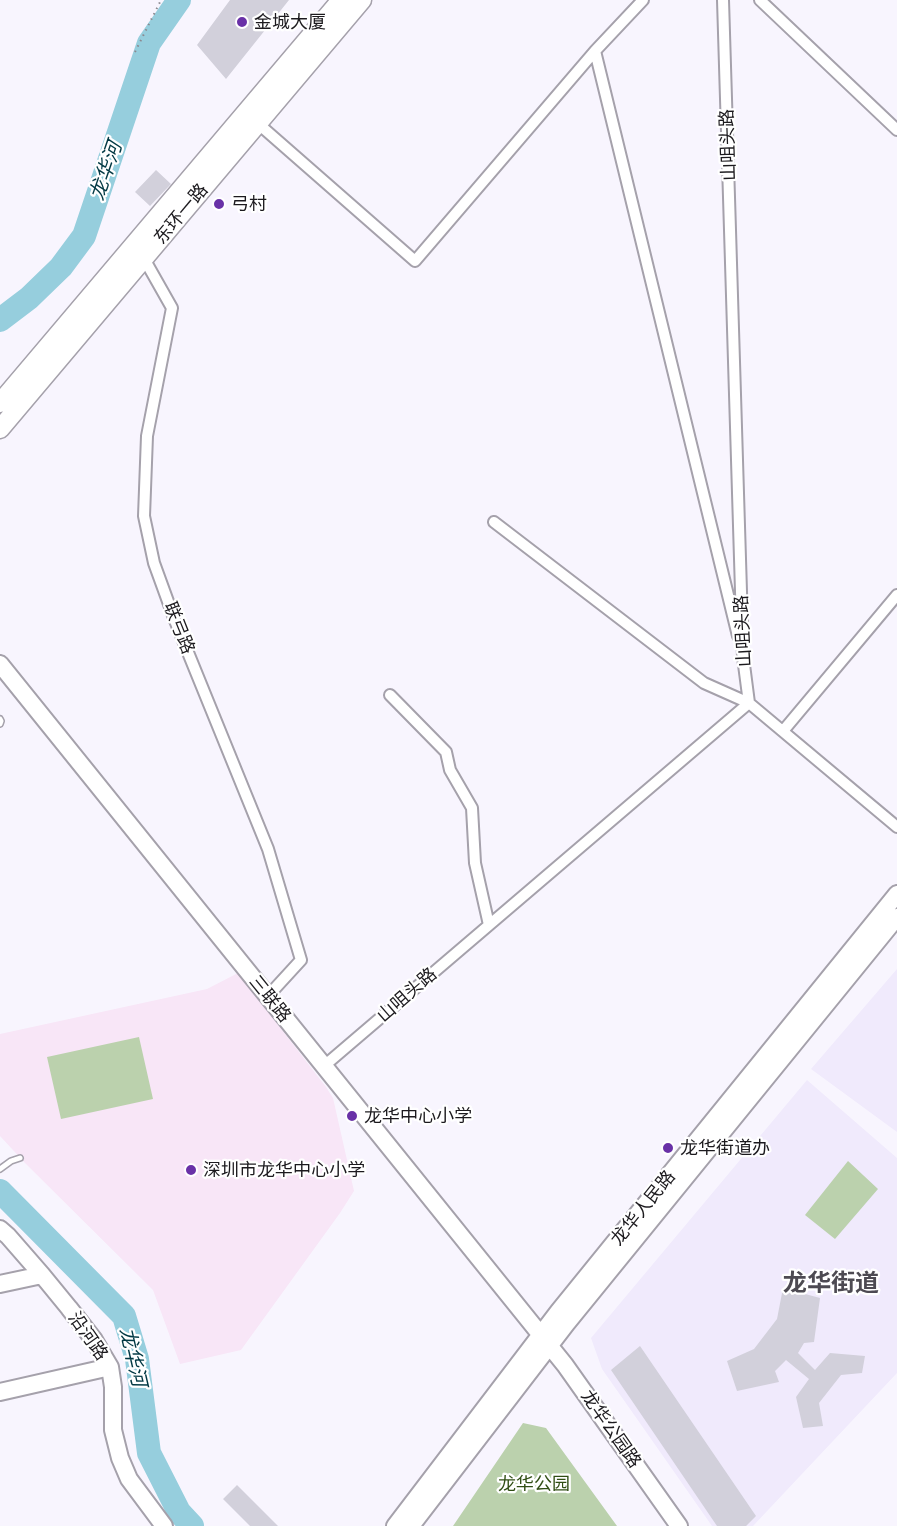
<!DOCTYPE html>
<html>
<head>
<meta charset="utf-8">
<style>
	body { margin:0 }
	canvas { display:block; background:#f8f5fe }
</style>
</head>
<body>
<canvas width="897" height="1526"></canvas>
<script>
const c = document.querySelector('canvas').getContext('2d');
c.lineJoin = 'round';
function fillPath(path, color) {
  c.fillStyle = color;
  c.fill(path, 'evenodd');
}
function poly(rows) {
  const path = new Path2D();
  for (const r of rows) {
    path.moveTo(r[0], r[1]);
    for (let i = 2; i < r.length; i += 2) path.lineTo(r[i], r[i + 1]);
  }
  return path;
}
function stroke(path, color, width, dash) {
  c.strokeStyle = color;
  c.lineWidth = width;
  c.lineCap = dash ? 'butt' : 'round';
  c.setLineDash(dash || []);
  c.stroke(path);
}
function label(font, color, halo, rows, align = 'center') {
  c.font = font + ' "Asap Condensed","Noto Sans SC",sans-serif';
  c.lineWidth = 4.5;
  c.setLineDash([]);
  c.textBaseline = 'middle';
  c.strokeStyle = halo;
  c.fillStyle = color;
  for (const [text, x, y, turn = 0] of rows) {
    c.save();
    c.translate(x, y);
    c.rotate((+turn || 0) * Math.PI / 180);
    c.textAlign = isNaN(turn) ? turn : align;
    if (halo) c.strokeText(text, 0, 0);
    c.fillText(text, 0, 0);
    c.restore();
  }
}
fillPath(poly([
	[897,969,897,1132,811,1069],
	[807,1080,897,1158,897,1373,753,1526,712,1526,602,1369,591,1338]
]), '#f0eafc');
fillPath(poly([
	[238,973,326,1087,333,1098,354,1191,340,1213,241,1350,180,1364,153,1290,25,1163,0,1136,0,1034,207,989]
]), '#f8e6f7');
fillPath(poly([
	[139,1037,153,1099,61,1119,47,1057],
	[848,1161,878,1189,835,1239,805,1215],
	[523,1423,546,1428,617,1526,453,1526]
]), '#bbd1ad');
stroke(poly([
	[0,320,29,298,61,267,84,236,149,43,179,0],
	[0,1191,124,1316,137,1359,149,1453,179,1512,192,1526]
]), '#96cedd', 24);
fillPath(poly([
	[230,0,289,0,226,79,197,45],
	[156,170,171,184,150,206,135,192],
	[783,1288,820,1298,814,1342,804,1343,798,1353,815,1370,830,1353,865,1356,862,1373,841,1375,819,1403,823,1426,803,1428,796,1397,809,1379,786,1360,775,1371,779,1382,737,1391,727,1361,754,1349,777,1319],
	[640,1346,756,1516,746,1526,717,1526,611,1370],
	[237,1485,278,1526,250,1526,223,1499]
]), '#d2d0db');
const lane = poly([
	[0,719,1,721,0,724],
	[0,1169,11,1161,20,1158]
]);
const street = poly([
	[760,0,897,130],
	[595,51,738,636],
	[254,120,415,261,595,51,643,0],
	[142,255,172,308,147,436,144,516,154,563,174,618,268,849,301,960,268,996],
	[494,522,704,683,749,703,897,827],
	[390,695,446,752,450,770,472,808,475,863,489,925],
	[783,731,897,595],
	[324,1066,749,703,743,657,723,0]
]);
const secondary = poly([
	[0,664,565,1365,679,1526],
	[0,1229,8,1236,42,1275,69,1308,94,1340,110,1367,113,1387,113,1430,120,1458,129,1479,164,1526],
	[0,1284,42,1275],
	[0,1392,110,1367],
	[395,1526,558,1312,897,894],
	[411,1526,567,1323,897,917]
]);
const primary = poly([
	[0,403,341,0],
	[0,429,362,0]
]);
stroke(lane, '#a5a1ab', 8);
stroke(street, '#a5a1ab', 14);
stroke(secondary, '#a5a1ab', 20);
stroke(primary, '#a5a1ab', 21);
stroke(poly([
	[135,52,161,0]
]), '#8b888f', 2, [1.5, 4.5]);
stroke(lane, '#fff', 5);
stroke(street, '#fff', 10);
stroke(secondary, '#fff', 16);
stroke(primary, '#fff', 18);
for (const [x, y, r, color] of [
	[242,22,6,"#6931a7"],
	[219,204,6,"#6931a7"],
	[352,1116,6,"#6931a7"],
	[668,1148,6,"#6931a7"],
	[191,1170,6,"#6931a7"]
]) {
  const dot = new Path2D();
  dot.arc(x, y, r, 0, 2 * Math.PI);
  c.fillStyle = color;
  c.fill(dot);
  stroke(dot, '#fff', 2);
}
label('18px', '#1c1a1e', '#fff', [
	["金城大厦",254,22],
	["弓村",231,204],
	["龙华中心小学",364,1116],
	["龙华街道办",680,1148],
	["深圳市龙华中心小学",203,1170]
], 'left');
label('18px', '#1c1a1e', '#fff', [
	["山咀头路",728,145,-92],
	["东环一路",181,214,-50],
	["联弓路",179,628,68],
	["山咀头路",743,631,-93],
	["山咀头路",407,995,-41],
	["三联路",270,999,51],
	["龙华人民路",643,1208,-51],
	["沿河路",88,1336,55],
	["龙华公园路",611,1429,55]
]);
label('18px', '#304e14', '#fff', [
	["龙华公园",534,1484]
]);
label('italic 20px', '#013843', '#fff', [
	["龙华河",106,171,-71],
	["龙华河",133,1357,77]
]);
label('bold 24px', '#4d4a52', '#fff', [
	["龙华街道",831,1283]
]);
</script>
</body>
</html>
